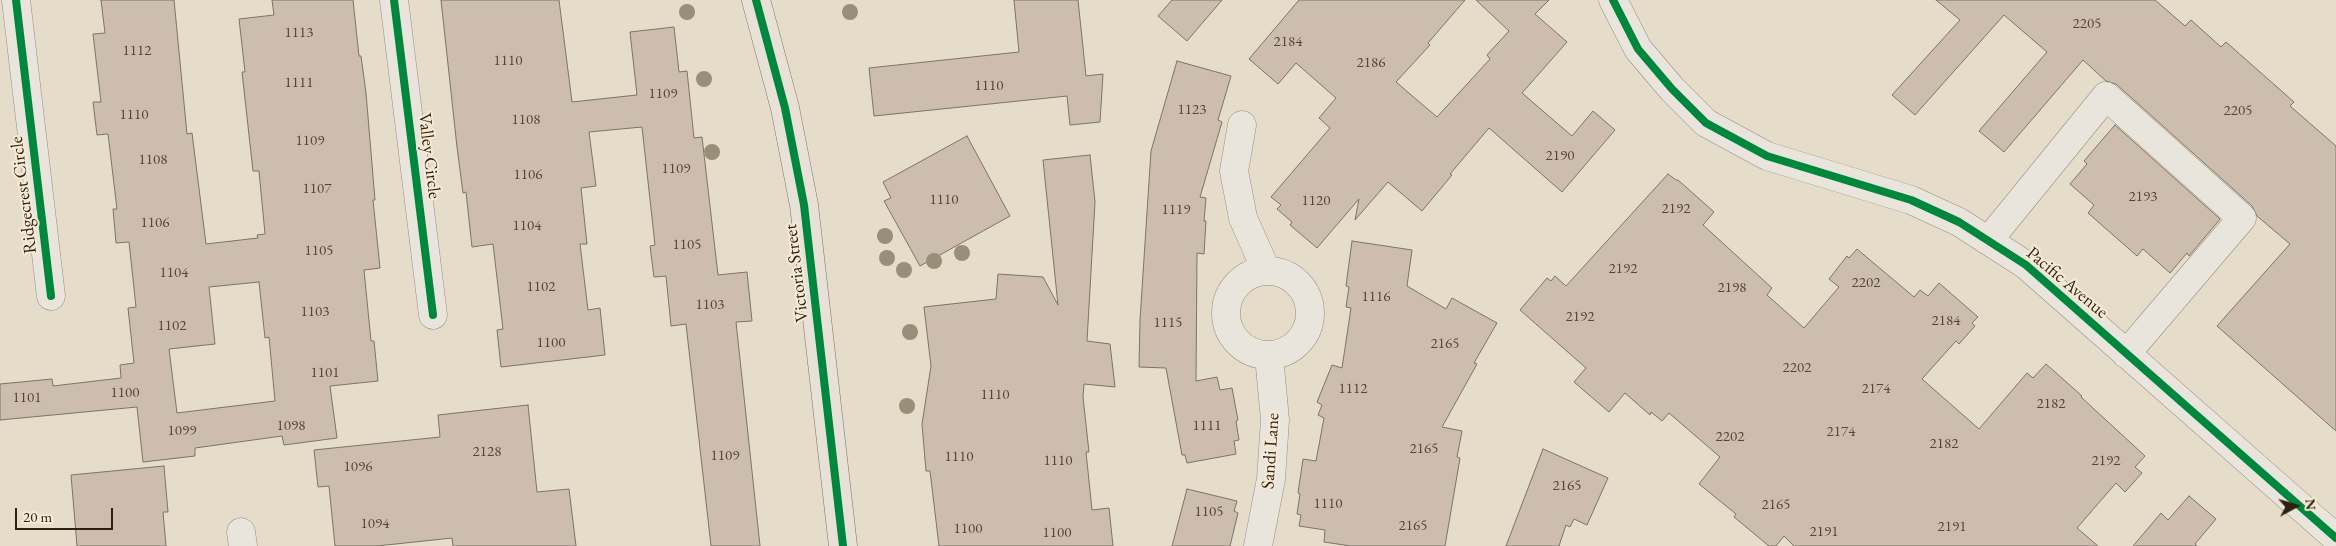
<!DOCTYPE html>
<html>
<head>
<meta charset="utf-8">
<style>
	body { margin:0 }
	#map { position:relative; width:2336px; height:546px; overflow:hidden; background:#e5dcc9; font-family:"EB Garamond",serif }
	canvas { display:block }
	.north { position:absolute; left:2271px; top:481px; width:50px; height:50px; -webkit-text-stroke:4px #f6ead4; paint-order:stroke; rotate:84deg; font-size:14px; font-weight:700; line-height:20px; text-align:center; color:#2e1f10 }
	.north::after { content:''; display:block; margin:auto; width:18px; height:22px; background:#2e1f10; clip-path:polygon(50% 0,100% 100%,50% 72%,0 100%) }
	.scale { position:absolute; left:15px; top:508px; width:98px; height:22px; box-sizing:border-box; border:2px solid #2e1f10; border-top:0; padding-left:6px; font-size:15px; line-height:18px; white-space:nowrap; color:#2e1f10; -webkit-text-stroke:4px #f6ead4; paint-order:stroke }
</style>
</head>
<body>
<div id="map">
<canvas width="2336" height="546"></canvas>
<div class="north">N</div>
<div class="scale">20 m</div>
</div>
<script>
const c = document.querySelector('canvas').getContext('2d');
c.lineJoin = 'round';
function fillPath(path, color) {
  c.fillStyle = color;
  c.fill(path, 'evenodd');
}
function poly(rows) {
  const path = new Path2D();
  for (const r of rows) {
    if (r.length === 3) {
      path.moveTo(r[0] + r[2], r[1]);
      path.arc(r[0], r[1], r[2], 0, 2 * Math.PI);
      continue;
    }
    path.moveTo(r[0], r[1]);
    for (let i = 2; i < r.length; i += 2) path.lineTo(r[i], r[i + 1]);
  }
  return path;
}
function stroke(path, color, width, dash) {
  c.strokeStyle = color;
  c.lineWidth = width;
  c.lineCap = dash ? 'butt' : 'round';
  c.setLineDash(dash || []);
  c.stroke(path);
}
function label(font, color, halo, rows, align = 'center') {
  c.font = font + ' "EB Garamond",serif';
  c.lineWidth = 4;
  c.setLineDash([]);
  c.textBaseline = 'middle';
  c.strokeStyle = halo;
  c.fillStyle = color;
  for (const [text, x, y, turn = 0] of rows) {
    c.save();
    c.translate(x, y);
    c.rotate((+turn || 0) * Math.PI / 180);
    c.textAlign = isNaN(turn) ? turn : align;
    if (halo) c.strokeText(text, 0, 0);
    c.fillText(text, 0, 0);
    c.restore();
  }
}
const building = poly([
	[101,0,174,0,187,134,192,133,206,244,258,238,257,235,265,234,259,171,253,171,242,72,245,72,239,19,274,15,272,0,353,0,359,56,361,56,366,93,375,200,373,200,380,268,364,270,371,341,374,341,378,381,330,386,337,438,284,445,282,436,195,448,195,456,143,462,137,407,0,420,0,384,52,379,53,386,121,378,120,365,134,363,128,308,136,307,129,242,116,243,113,209,117,209,108,134,97,135,93,102,101,102,93,34,105,33,101,0],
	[259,282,265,338,269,337,275,401,177,413,169,349,215,344,209,287,259,282],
	[441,0,559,0,572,102,637,95,630,32,674,27,679,72,687,71,694,138,702,137,718,275,747,272,752,321,736,322,760,546,711,546,686,324,671,326,666,276,654,277,650,246,655,245,642,127,589,132,596,186,581,188,587,244,580,244,588,310,600,308,605,355,501,367,497,330,503,329,493,244,472,247,466,192,463,193,457,147,441,0],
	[1014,0,1078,0,1086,76,1103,74,1100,122,1070,125,1067,96,874,116,869,68,1019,52,1014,0],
	[1172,0,1222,0,1187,41,1158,16,1172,0],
	[1299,0,1465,0,1428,43,1430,45,1396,82,1437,117,1490,59,1487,55,1509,31,1476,0,1549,0,1535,14,1567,42,1522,93,1572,136,1593,111,1615,130,1562,192,1489,128,1450,174,1452,175,1422,211,1388,182,1355,220,1359,199,1317,248,1290,225,1292,222,1277,209,1281,205,1271,197,1330,128,1319,118,1336,98,1296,63,1278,84,1249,59,1299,0],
	[1936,0,2155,0,2185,26,2191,20,2221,47,2226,42,2294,102,2290,106,2336,146,2336,431,2217,326,2290,244,2257,216,2252,206,2116,84,2106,81,2083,60,2004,152,1979,131,2047,52,2004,15,1915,115,1892,95,1960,20,1936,0],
	[1177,61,1231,76,1218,120,1222,122,1200,197,1206,198,1204,221,1206,221,1204,254,1197,253,1196,381,1217,377,1220,390,1232,388,1238,420,1236,421,1239,440,1234,441,1236,454,1187,463,1185,455,1182,455,1166,368,1139,367,1140,320,1151,151,1177,61],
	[2115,125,2220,219,2189,256,2187,253,2170,273,2143,249,2137,256,2088,213,2094,205,2070,184,2087,164,2084,161,2115,125],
	[967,136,1010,216,920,266,884,201,891,198,883,182,967,136],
	[1090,155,1095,202,1087,341,1110,344,1115,387,1084,384,1083,397,1089,452,1086,452,1092,510,1109,508,1113,546,939,546,930,471,926,471,922,424,931,366,924,307,996,299,998,274,1043,277,1058,305,1043,160,1090,155],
	[1668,174,1676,180,1678,180,1714,212,1703,225,1772,288,1767,295,1804,328,1839,287,1829,279,1847,256,1849,258,1857,249,1914,297,1920,290,1928,296,1939,283,1978,317,1972,323,1975,326,1959,344,1956,341,1922,379,1979,429,2027,373,2033,378,2046,364,2082,396,2081,397,2145,456,2135,467,2142,473,2125,492,2116,483,2077,528,2098,546,1794,546,1784,536,1776,546,1769,546,1734,517,1736,514,1699,484,1720,457,1669,413,1662,421,1651,412,1650,415,1625,393,1609,412,1574,382,1586,368,1520,310,1547,278,1551,281,1555,276,1566,286,1668,174],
	[1352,241,1412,250,1407,286,1446,309,1452,298,1497,323,1474,363,1477,364,1442,427,1462,431,1457,457,1460,458,1445,546,1351,546,1324,542,1325,530,1299,526,1301,515,1297,514,1300,494,1298,493,1303,459,1316,461,1324,418,1318,415,1322,405,1317,402,1332,365,1342,368,1351,308,1346,307,1349,287,1346,286,1352,241],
	[528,405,537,492,569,489,576,546,453,546,452,538,377,546,335,546,329,486,318,487,314,450,440,437,438,415,528,405],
	[1543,449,1608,478,1587,525,1574,519,1570,527,1566,525,1559,546,1506,546,1543,449],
	[164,466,168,512,163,512,166,546,77,546,71,475,164,466],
	[1187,489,1237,501,1234,511,1238,513,1230,546,1172,546,1187,489],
	[2189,496,2216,519,2195,544,2197,546,2133,546,2161,513,2168,520,2189,496]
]);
fillPath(building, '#ccbdaf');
stroke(building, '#7b7469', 1);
const minor = poly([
	[16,0,51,296],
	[394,0,433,315],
	[1613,0,1638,49,1672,89,1706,123,1767,156,1911,200,1959,222,2026,265,2336,538],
	[1242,125,1234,171,1243,218,1266,270],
	[1988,241,2106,96,2242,218,2126,354],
	[1268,313,42],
	[241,532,243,546],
	[1258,546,1271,479,1275,420,1269,356]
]);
const major = poly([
	[756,0,785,108,804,205,843,546]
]);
stroke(minor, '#958e82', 29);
stroke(major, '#7b7469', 29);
stroke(minor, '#eae5dc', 28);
stroke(major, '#e7e1d6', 28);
stroke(poly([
	[16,0,51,296],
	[394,0,433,315],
	[756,0,785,108,804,205,843,546],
	[1613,0,1638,49,1672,89,1706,123,1767,156,1911,200,1959,222,2026,265,2336,538]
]), '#00873e', 8);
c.fillStyle = '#998e78';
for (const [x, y] of [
	[687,12],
	[850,12],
	[704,79],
	[712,152],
	[885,236],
	[962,253],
	[887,258],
	[934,261],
	[904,270],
	[910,332],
	[907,406]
]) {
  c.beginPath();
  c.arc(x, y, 8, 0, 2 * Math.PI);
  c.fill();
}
label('15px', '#564638', null, [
	["2205",2087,24],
	["1113",299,33],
	["2184",1288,42],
	["1112",137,51],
	["1110",508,61],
	["2186",1371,63],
	["1111",299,83],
	["1110",989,86],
	["1109",663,94],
	["1123",1192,110],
	["2205",2238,111],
	["1110",134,115],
	["1108",526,120],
	["1109",310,141],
	["2190",1560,156],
	["1108",153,160],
	["1109",676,169],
	["1106",528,175],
	["1107",317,189],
	["2193",2143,197],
	["1110",944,200],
	["1120",1316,201],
	["2192",1676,209],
	["1119",1176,210],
	["1106",155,223],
	["1104",527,226],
	["1105",687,245],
	["1105",319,251],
	["2192",1623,269],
	["1104",174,273],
	["2202",1866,283],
	["1102",541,287],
	["2198",1732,288],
	["1116",1376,297],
	["1103",710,305],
	["1103",315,312],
	["2192",1580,317],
	["2184",1946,321],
	["1115",1168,323],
	["1102",172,326],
	["1100",551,343],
	["2165",1445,344],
	["2202",1797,368],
	["1101",325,373],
	["1112",1353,389],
	["2174",1876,389],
	["1100",125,393],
	["1110",995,395],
	["1101",27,398],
	["2182",2051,404],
	["1098",291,426],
	["1111",1207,426],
	["1099",182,431],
	["2174",1841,432],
	["2202",1730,437],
	["2182",1944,444],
	["2165",1424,449],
	["2128",487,452],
	["1109",725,456],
	["1110",959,457],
	["1110",1058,461],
	["2192",2106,461],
	["1096",358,467],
	["2165",1567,486],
	["1110",1328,504],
	["2165",1776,505],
	["1105",1209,512],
	["1094",375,524],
	["2165",1413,526],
	["2191",1952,527],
	["1100",968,529],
	["2191",1824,532],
	["1100",1057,533]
]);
label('18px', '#2e1f10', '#f6ead4', [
	["Valley Circle",429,156,83],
	["Ridgecrest Circle",24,195,-97],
	["Victoria Street",797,273,-97],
	["Pacific Avenue",2067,283,40],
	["Sandi Lane",1271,451,-86]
]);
</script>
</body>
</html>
